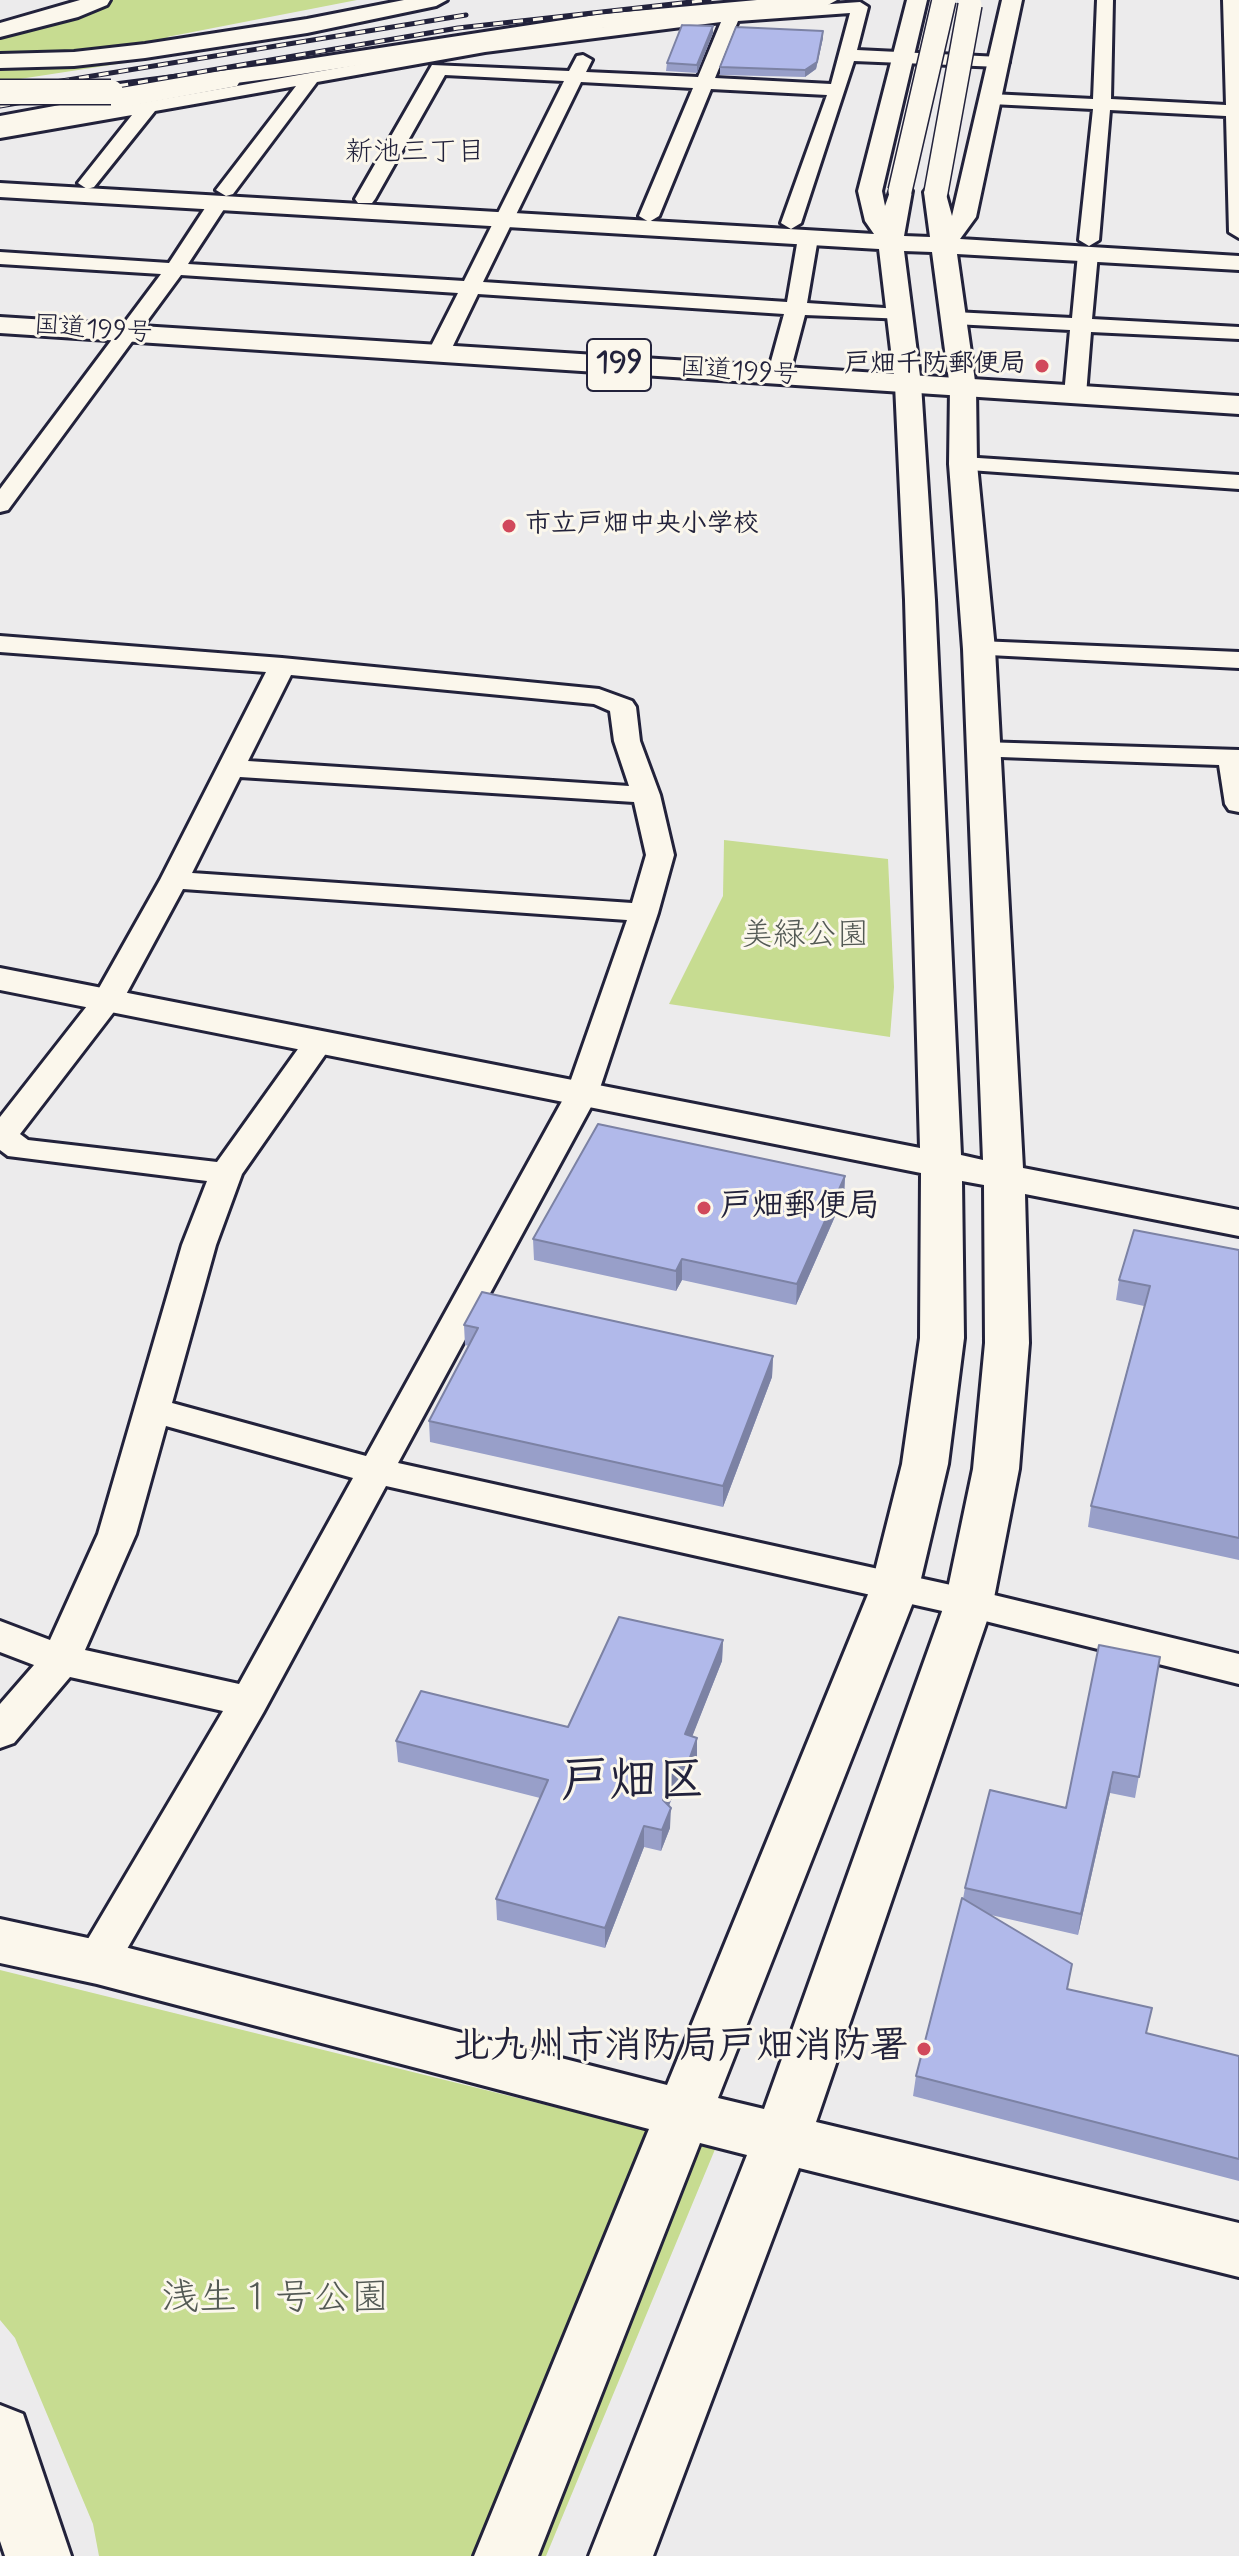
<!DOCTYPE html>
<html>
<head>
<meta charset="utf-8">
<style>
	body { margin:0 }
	canvas { display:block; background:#ecebec }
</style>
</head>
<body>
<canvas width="1239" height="2556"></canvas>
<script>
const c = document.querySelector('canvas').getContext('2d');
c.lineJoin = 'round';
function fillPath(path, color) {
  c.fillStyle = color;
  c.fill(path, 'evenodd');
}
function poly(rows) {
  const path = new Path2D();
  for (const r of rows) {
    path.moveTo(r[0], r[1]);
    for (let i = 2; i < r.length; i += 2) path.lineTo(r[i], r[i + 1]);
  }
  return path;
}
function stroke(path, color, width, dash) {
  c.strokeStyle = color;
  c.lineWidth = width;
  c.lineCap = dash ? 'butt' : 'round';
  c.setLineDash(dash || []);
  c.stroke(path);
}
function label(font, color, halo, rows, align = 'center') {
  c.font = font + ' Mynerve,"Klee One",sans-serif';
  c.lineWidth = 6;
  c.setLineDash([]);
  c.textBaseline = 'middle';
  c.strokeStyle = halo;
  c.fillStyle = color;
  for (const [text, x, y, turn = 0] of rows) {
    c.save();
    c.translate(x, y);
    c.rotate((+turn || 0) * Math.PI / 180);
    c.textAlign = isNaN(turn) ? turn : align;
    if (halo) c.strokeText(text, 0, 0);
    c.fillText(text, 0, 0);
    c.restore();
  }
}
fillPath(poly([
	[113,0,357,0,167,37,215,49,0,82,0,34,93,9],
	[724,840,888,859,894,987,890,1037,669,1004,723,896],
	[0,1970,716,2147,546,2556,99,2556,93,2524,15,2338,0,2320]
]), '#c7dc91');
const minor = poly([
	[1097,0,1113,0,1111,99,1226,105,1223,0,1239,0,1239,238,1229,232,1226,116,1110,110,1099,240,1089,246,1079,240,1093,109,991,104,982,99,991,94,1093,99,1097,0],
	[860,2,868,7,857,50,1000,57,1009,62,1000,67,854,61,801,223,791,229,781,223,827,95,711,89,659,216,649,222,639,216,693,88,581,82,483,282,787,302,798,238,808,232,818,238,807,303,900,309,910,315,907,319,805,315,789,376,778,382,767,376,784,314,478,294,449,354,438,360,427,354,458,293,181,275,8,510,0,512,0,489,161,274,0,264,0,252,169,263,211,199,218,197,228,203,188,264,464,281,564,81,445,75,375,199,372,203,358,203,355,199,432,65,569,71,577,56,583,55,592,60,586,72,698,77,721,22,485,52,317,82,233,194,226,196,216,190,296,86,155,111,94,187,87,189,78,183,132,115,0,138,0,128,485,42,732,11,860,2],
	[850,13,831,84,715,78,738,21,850,13],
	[1088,248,1098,254,1092,319,1239,327,1239,339,1091,332,1086,395,1075,402,1064,395,1070,330,954,324,944,318,954,312,1072,318,1078,254,1088,248],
	[963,457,1239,475,1239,489,955,469,952,464,955,459,963,457],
	[0,636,282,658,599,689,632,701,636,707,640,741,660,795,674,855,658,913,598,1094,398,1463,969,1589,1239,1654,1239,1684,969,1617,386,1486,263,1713,112,1975,97,1980,82,1975,75,1962,82,1949,223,1711,70,1677,14,1743,0,1748,0,1704,34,1665,0,1652,0,1621,50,1640,98,1534,182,1245,207,1181,8,1156,0,1150,0,1117,94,997,160,880,266,672,0,652,0,636],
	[291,675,594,704,610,711,614,741,629,786,248,761,291,675],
	[240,777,634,802,646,855,632,903,192,873,240,777],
	[183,889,627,920,566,1094,366,1456,172,1403,216,1245,242,1174,334,1042,330,1035,319,1033,308,1035,217,1162,28,1140,20,1134,123,1000,183,889],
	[166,1426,353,1478,239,1684,85,1650,136,1534,166,1426],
	[979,641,1239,652,1239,668,970,654,966,649,970,644,979,641],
	[982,742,1239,750,1239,812,1229,810,1225,804,1219,765,973,756,969,750,973,744,982,742]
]);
const tertiary = poly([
	[907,0,927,0,882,191,885,206,892,186,908,186,912,191,904,236,930,237,924,192,928,187,944,187,952,216,1002,0,1022,0,976,217,960,239,1239,256,1239,270,957,254,976,388,977,464,995,649,1023,1168,1239,1210,1239,1236,1025,1194,1029,1343,1019,1469,993,1603,816,2122,1239,2223,1239,2277,799,2168,653,2556,589,2556,747,2155,700,2143,538,2556,474,2556,649,2129,97,1984,0,1963,0,1919,97,1940,667,2085,871,1587,902,1464,920,1338,921,1173,0,990,0,968,920,1148,905,600,895,384,879,249,0,197,0,183,874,234,865,221,858,191,907,0],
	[904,251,932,252,950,388,949,464,963,649,983,1160,961,1155,935,600,921,384,904,251],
	[962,1181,984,1185,985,1343,973,1469,945,1603,764,2109,718,2098,919,1587,948,1464,964,1338,962,1181],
	[229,74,240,81,237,86,0,130,0,116,229,74]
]);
const secondary = poly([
	[0,2405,23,2414,71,2556,5,2556,0,2541,0,2405]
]);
const trunk = poly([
	[80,0,110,0,107,5,78,17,0,37,0,23,80,0],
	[757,0,837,0,826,6,602,28,275,78,111,99,103,97,100,92,103,87,111,85,275,64,602,14,757,0],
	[0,317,1239,396,1239,414,0,333,0,317]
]);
const motorway = poly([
	[404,0,447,0,436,6,307,33,145,58,74,66,0,68,0,54,74,52,145,44,307,19,404,0]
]);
stroke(minor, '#22223b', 6);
stroke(tertiary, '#22223b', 6);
stroke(secondary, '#22223b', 6);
stroke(trunk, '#22223b', 6);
stroke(motorway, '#22223b', 6);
fillPath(minor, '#fbf7ec');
fillPath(tertiary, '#fbf7ec');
fillPath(secondary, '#fbf7ec');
fillPath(trunk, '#fbf7ec');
fillPath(motorway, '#fbf7ec');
const rail = poly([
	[0,91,466,15],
	[0,106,458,28,709,0]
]);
stroke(rail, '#22223b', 5);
stroke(rail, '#fbf7ec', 3, [10]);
const tertiaryBridge = poly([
	[900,191,944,0],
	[936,192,970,5]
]);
const trunkBridge = poly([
	[0,92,111,92]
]);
stroke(tertiaryBridge, '#22223b', 26, []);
stroke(trunkBridge, '#22223b', 27, []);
stroke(tertiaryBridge, '#fbf7ec', 23);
stroke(trunkBridge, '#fbf7ec', 24);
fillPath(poly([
	[823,31,823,38,816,69,805,77,720,75,720,67],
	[713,33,697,73,666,71,667,63],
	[845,1176,844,1196,796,1305,682,1280,676,1291,534,1260,533,1239],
	[1239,1250,1239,1560,1088,1527,1091,1506,1144,1306,1116,1300,1119,1280],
	[464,1325,773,1356,772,1377,723,1507,430,1442,429,1421,469,1346,465,1345],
	[723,1640,722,1661,692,1736,697,1738,697,1758,688,1781,676,1787,669,1806,670,1828,661,1851,644,1847,605,1948,497,1920,496,1899,540,1798,398,1762,396,1741,568,1727],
	[1160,1657,1135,1798,1110,1793,1078,1935,991,1915,1068,1989,1146,2033,1239,2056,1239,2181,913,2096,916,2076,963,1899,965,1888,1066,1808]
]), '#989fc9');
fillPath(poly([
	[713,26,713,33,697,73,697,65],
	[823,31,823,38,816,69,805,77,805,70],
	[845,1176,844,1196,796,1305,797,1284],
	[682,1259,682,1280,676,1291,676,1271],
	[773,1356,772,1377,723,1507,723,1486],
	[723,1640,722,1661,685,1755,685,1734],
	[697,1738,697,1758,688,1781,676,1787,663,1821,663,1800,676,1766],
	[1113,1772,1110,1793,1078,1935,1081,1914],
	[671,1808,670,1828,661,1851,662,1830],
	[644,1826,644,1847,605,1948,605,1928]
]), '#7c82a4');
const building = poly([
	[682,25,713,26,697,65,667,63,682,25],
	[736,27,823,31,817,62,805,70,720,67,736,27],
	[598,1124,845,1176,797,1284,682,1259,676,1271,533,1239,598,1124],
	[1134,1230,1239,1250,1239,1538,1091,1506,1150,1286,1119,1280,1134,1230],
	[482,1292,773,1356,723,1486,429,1421,478,1328,464,1325,482,1292],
	[619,1617,723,1640,685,1734,697,1738,689,1760,676,1766,663,1800,671,1808,662,1830,644,1826,605,1928,496,1899,548,1780,396,1741,421,1691,568,1727,619,1617],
	[1099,1645,1160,1657,1139,1777,1113,1772,1081,1914,965,1888,990,1790,1066,1808,1099,1645],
	[962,1898,1072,1964,1067,1989,1152,2008,1146,2033,1239,2056,1239,2159,916,2076,962,1898]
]);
fillPath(building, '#b1b9ea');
stroke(building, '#7c82a4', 2);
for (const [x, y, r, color] of [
	[1042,366,8,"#d1495b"],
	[509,526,8,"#d1495b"],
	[704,1208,8,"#d1495b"],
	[924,2049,8,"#d1495b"]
]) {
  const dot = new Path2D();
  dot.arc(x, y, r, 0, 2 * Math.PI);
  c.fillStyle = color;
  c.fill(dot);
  stroke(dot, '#fbf7ec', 3);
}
label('26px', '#22223b', '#fbf7ec', [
	["国道199号",93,331,4],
	["国道199号",739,373,4]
]);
label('bold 26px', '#22223b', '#fbf7ec', [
	["戸畑千防郵便局",1026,366],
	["市立戸畑中央小学校",525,526,"left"]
], 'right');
label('28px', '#22223b', '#fbf7ec', [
	["新池三丁目",415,154]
]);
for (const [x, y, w] of [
	[619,365,64]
]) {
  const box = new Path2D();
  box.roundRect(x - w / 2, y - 26, w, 52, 6);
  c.fillStyle = '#fbf7ec';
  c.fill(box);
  stroke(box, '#22223b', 2);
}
label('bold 30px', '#22223b', null, [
	["199",619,365]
]);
label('32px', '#545a55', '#fbf7ec', [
	["美緑公園",805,937]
]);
label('bold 32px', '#22223b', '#fbf7ec', [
	["戸畑郵便局",720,1208]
], 'left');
label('bold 38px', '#22223b', '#fbf7ec', [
	["北九州市消防局戸畑消防署",908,2049]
], 'right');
label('38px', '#545a55', '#fbf7ec', [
	["浅生１号公園",275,2301]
]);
label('bold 48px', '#22223b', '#fbf7ec', [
	["戸畑区",633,1785]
]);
</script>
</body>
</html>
